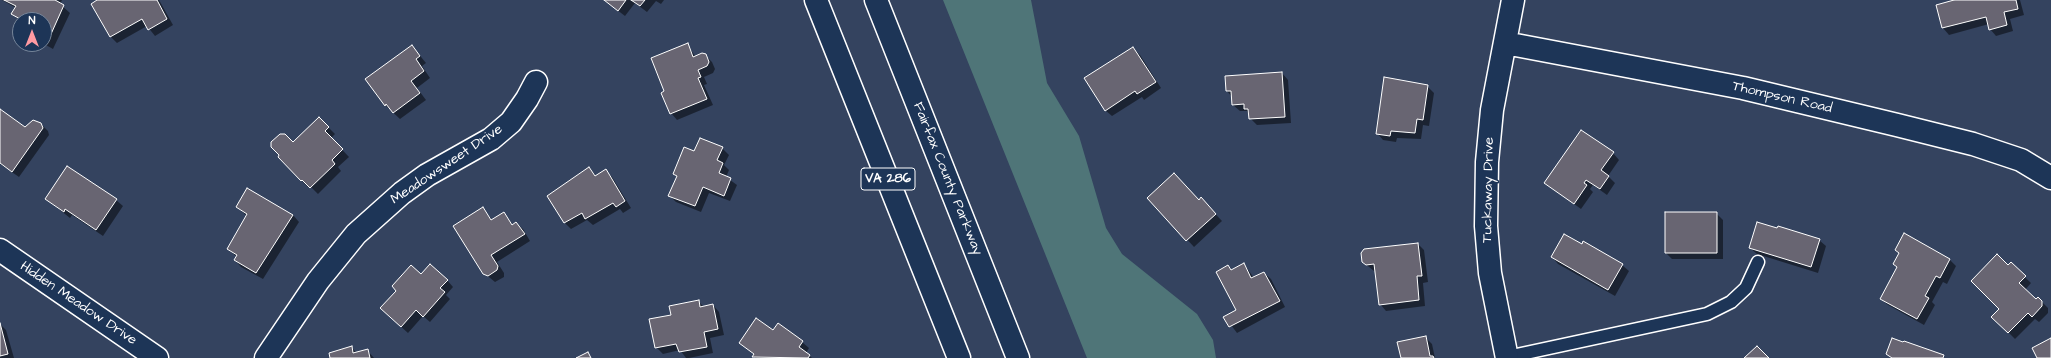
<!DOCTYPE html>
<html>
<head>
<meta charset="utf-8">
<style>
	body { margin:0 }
	#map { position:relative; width:2051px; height:358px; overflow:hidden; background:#34435f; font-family:"Architects Daughter",sans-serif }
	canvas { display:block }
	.north { position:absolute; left:12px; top:12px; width:40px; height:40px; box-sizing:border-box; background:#1d3557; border:1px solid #77869a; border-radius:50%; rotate:0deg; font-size:11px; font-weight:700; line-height:16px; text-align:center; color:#fff }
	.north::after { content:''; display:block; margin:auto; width:14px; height:18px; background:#ff9aa2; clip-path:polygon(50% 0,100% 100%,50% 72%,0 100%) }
</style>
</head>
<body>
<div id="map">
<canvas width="2051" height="358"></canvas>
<div class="north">N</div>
</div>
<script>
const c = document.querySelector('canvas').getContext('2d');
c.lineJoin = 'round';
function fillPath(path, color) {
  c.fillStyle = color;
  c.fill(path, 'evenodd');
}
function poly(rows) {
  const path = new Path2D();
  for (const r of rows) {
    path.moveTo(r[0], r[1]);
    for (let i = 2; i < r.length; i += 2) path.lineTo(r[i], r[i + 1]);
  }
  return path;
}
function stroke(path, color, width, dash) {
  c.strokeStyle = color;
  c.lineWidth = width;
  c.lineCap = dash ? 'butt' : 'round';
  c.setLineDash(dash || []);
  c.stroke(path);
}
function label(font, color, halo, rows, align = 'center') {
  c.font = font + ' "Architects Daughter",sans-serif';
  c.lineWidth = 3;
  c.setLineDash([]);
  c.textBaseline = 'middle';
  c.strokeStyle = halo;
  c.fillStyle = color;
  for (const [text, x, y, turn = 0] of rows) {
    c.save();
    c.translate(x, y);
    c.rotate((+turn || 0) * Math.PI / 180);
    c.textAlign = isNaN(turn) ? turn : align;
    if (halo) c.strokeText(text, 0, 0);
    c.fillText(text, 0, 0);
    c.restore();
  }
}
fillPath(poly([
	[943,0,1031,0,1047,83,1079,136,1106,228,1122,254,1197,314,1213,340,1216,358,1087,358]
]), '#4f7578');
fillPath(poly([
	[2,0,62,0,60,4,70,13,53,49,44,44,44,20,20,21,13,14,16,8],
	[99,0,159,0,173,25,155,36,147,26,117,43,111,37],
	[604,0,664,0,661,4,656,1,647,12,635,3,625,16],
	[1958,0,2020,0,2024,15,2010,19,2013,31,1996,36,1990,29,1989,24,1949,35,1943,28,1937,6],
	[687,45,696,57,705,55,712,62,715,69,713,73,704,77,707,84,704,85,713,105,677,120,671,113,665,92],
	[412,46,426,63,422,66,430,78,417,88,426,100,400,119,385,105,367,79],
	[1133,48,1140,55,1161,88,1144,100,1142,97,1112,116,1105,110],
	[1282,73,1288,80,1291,123,1257,125,1250,118,1247,111,1240,111,1233,105,1232,97,1227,91],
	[1427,86,1434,93,1429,126,1423,125,1421,139,1397,138,1396,142,1383,140,1377,133],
	[0,111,26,129,41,124,48,131,49,135,19,177,0,164],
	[319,118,335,134,331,138,349,157,338,167,341,171,318,194,309,185,308,187,279,157],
	[722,148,729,155,724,165,729,170,726,177,737,185,730,201,709,193,701,212,676,202,669,195,677,177,674,174,694,152],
	[1613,153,1619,160,1608,176,1615,183,1607,195,1593,185,1590,189,1593,192,1581,209,1546,183],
	[589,168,596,176,606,171,612,177,631,208,623,213,620,209,593,225,587,220,571,229,565,223,549,196],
	[1149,198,1199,201,1207,205,1222,221,1194,247],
	[46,199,116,200,123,206,103,236,72,215,70,218],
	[237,207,293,215,299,222,263,279,241,267,235,260,237,257,228,249,247,216],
	[483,209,493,221,504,214,513,225,516,223,523,229,530,241,497,262,504,273,504,277,495,282,484,273],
	[1716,213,1723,220,1723,259,1672,259,1666,253],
	[1904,235,1950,260,1956,266,1947,284,1943,282,1932,302,1935,305,1924,325,1888,305,1881,299,1898,268,1900,254,1896,250],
	[1819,240,1826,246,1818,273,1757,254,1750,248],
	[1418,244,1424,250,1428,282,1423,283,1425,306,1386,311,1380,304,1376,271,1374,271,1363,262],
	[1582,245,1622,265,1629,271,1615,296,1558,264,1552,257],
	[1244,264,1254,278,1264,273,1271,279,1285,307,1237,333,1225,317,1237,310,1228,267,1232,270],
	[2011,264,2031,283,2025,290,2036,301,2038,298,2048,308,2048,313,2039,322,2035,319,2015,339,1993,317,2001,309,2008,267],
	[421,275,447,280,453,287,446,295,450,299,430,322,423,316,408,333,388,315],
	[698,301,704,307,713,305,719,312,724,335,710,338,713,353,689,358,686,358,680,350,663,354,656,347,672,315],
	[0,324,6,330,14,358,0,358],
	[773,332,802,342,809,348,806,353,812,358,755,358,755,355,740,343],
	[1425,337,1432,344,1435,358,1402,358],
	[351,347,357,353,367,350,374,358,331,358]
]), '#0007');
const building = poly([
	[4,0,55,0,64,5,47,43,44,42,44,20,22,20,11,14,16,6,4,0],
	[97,0,157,0,167,19,148,30,142,19,110,37,91,4,97,0],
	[604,0,626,0,618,11,604,0],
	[631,0,645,0,640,6,631,0],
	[1954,0,2016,0,2018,9,2004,12,2007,25,1989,30,1986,17,1942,28,1936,5,1954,0],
	[688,43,693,57,702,53,706,54,709,62,707,66,698,70,701,77,698,78,707,99,670,114,661,93,664,91,651,58,688,43],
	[412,45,420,56,416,59,424,71,411,81,420,93,393,113,386,104,385,106,365,79,412,45],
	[1133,47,1156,82,1137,94,1135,91,1105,111,1084,78,1133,47],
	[1282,72,1285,117,1249,119,1248,109,1244,109,1244,104,1232,105,1231,91,1226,91,1225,76,1282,72],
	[1384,77,1428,85,1423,120,1417,119,1415,133,1391,131,1390,136,1376,134,1384,77],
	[0,109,25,127,33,120,41,123,43,128,12,172,0,163,0,109],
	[319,117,329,127,325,131,343,149,332,160,335,164,310,188,302,180,301,181,278,157,279,155,271,147,271,142,280,134,285,134,293,142,319,117],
	[1581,130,1614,152,1601,170,1609,176,1600,189,1586,180,1584,183,1587,185,1574,204,1544,183,1581,130],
	[700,138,723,147,717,160,723,163,719,173,731,178,724,196,703,187,695,206,668,196,677,176,673,174,684,147,694,151,700,138],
	[67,166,117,199,96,230,65,209,64,212,45,199,67,166],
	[589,167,595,176,606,169,625,201,616,207,613,203,585,219,582,213,564,223,547,196,589,167],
	[1174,173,1199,200,1201,197,1216,214,1186,241,1147,198,1174,173],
	[247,188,293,215,256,273,234,260,237,255,227,249,247,214,236,207,247,188],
	[483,207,491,220,504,212,512,225,516,222,525,234,491,255,498,266,497,270,488,276,483,274,453,226,483,207],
	[1665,212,1717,212,1717,253,1665,253,1665,212],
	[1757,222,1777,228,1778,226,1820,239,1811,267,1749,248,1757,222],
	[1904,233,1950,259,1940,278,1936,276,1925,296,1929,298,1917,319,1880,299,1897,267,1893,264,1899,253,1895,250,1904,233],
	[1564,234,1582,244,1583,241,1623,264,1608,290,1551,257,1564,234],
	[1418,243,1422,276,1417,276,1419,300,1379,305,1374,264,1366,265,1362,262,1361,253,1364,249,1418,243],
	[1997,254,2008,265,2011,262,2026,276,2019,283,2036,299,2038,297,2042,301,2042,306,2032,317,2028,313,2008,333,1991,317,1999,309,1971,281,1997,254],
	[1244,263,1251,278,1264,272,1280,301,1229,327,1223,317,1236,310,1216,272,1228,265,1231,270,1244,263],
	[430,264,448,280,440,288,445,292,423,317,416,310,401,327,380,308,396,291,392,286,411,265,421,274,430,264],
	[699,300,700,307,713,304,718,329,704,332,707,347,679,352,676,344,655,348,649,319,671,315,669,306,699,300],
	[756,318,773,330,778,323,803,341,799,347,810,355,808,358,752,357,754,354,739,343,756,318],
	[0,323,8,354,0,356,0,323],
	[1426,336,1430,356,1433,356,1434,358,1401,358,1397,342,1426,336],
	[1892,338,1903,342,1904,341,1944,355,1943,358,1892,358,1886,354,1892,338],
	[2051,338,2051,358,2037,358,2032,348,2051,338],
	[352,346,353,353,368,349,370,358,330,358,329,353,352,346],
	[1757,346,1769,358,1744,358,1757,346],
	[588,352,591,358,576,358,588,352]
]);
fillPath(building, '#686572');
stroke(building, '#fff', 1);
const lane = poly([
	[1507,357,1707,314,1731,302,1746,288,1758,262]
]);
const street = poly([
	[0,250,157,358],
	[266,358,318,281,356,234,402,193,427,175,491,139,511,122,527,99,536,82]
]);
const secondary = poly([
	[1505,43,1743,88,1897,125,1973,144,2021,160,2051,178],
	[1507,358,1490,273,1486,226,1487,162,1492,110,1513,0]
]);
const highway = poly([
	[816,0,959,358],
	[876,0,1018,358]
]);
stroke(lane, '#fff', 15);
stroke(street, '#fff', 25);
stroke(secondary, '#fff', 25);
stroke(highway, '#fff', 25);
stroke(lane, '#1d3557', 12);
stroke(street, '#1d3557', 22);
stroke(secondary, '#1d3557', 22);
stroke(highway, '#1d3557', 22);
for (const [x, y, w] of [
	[888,179,54]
]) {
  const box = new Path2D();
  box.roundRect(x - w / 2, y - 11, w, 22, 3);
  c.fillStyle = '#1d3557';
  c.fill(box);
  stroke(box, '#fff', 1);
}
label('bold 13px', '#fff', null, [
	["VA 286",888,179]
]);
label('14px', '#fff', '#1d3557', [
	["Thompson Road",1782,98,13],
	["Meadowsweet Drive",447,165,-34],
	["Fairfax County Parkway",947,179,68],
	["Tuckaway Drive",1489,190,-89],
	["Hidden Meadow Drive",78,304,34]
]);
</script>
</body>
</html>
